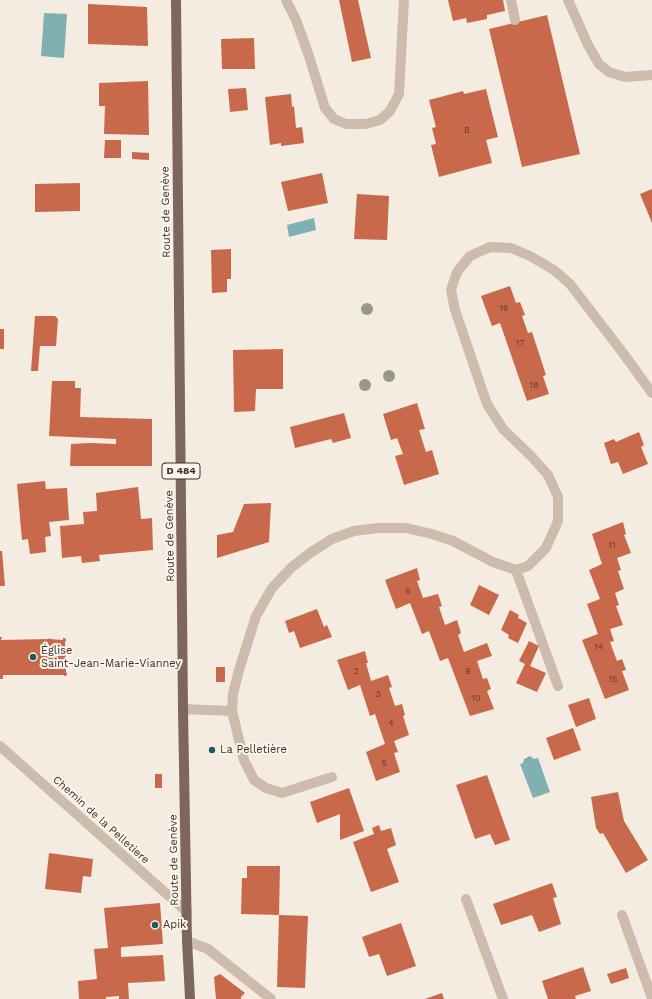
<!DOCTYPE html>
<html>
<head>
<meta charset="utf-8">
<style>
	body { margin:0 }
	canvas { display:block; background:#f4ebe1 }
</style>
</head>
<body>
<canvas width="652" height="999"></canvas>
<script>
const c = document.querySelector('canvas').getContext('2d');
c.lineJoin = 'round';
function fillPath(path, color) {
  c.fillStyle = color;
  c.fill(path, 'evenodd');
}
function poly(rows) {
  const path = new Path2D();
  for (const r of rows) {
    path.moveTo(r[0], r[1]);
    for (let i = 2; i < r.length; i += 2) path.lineTo(r[i], r[i + 1]);
  }
  return path;
}
function stroke(path, color, width, dash) {
  c.strokeStyle = color;
  c.lineWidth = width;
  c.lineCap = dash ? 'butt' : 'round';
  c.setLineDash(dash || []);
  c.stroke(path);
}
function label(font, color, halo, rows, align = 'center') {
  c.font = font + ' "Work Sans",sans-serif';
  c.lineWidth = 4;
  c.setLineDash([]);
  c.textBaseline = 'middle';
  c.strokeStyle = halo;
  c.fillStyle = color;
  for (const [text, x, y, turn = 0] of rows) {
    c.save();
    c.translate(x, y);
    c.rotate((+turn || 0) * Math.PI / 180);
    c.textAlign = isNaN(turn) ? turn : align;
    if (halo) c.strokeText(text, 0, 0);
    c.fillText(text, 0, 0);
    c.restore();
  }
}
fillPath(poly([
	[44,13,67,14,64,58,41,56],
	[314,218,316,230,289,237,287,225],
	[530,756,534,759,538,758,550,792,533,798,520,764,523,763,524,759]
]), '#7fb0b2');
fillPath(poly([
	[339,0,358,0,371,58,352,62],
	[448,0,503,0,505,11,487,15,487,19,467,23,466,18,453,21],
	[88,4,147,7,148,46,88,44],
	[547,15,580,154,522,167,489,29],
	[254,38,255,69,222,69,221,39],
	[148,81,149,135,104,134,105,106,99,106,99,83],
	[246,88,248,110,230,112,228,89],
	[486,89,498,137,486,140,492,163,472,168,439,177,431,145,436,144,432,128,436,127,429,100,463,91,464,94],
	[291,94,292,107,294,106,296,128,302,127,304,143,281,146,281,143,270,145,265,97],
	[105,140,121,140,121,158,104,158],
	[132,152,149,153,149,160,132,159],
	[322,173,328,203,288,211,281,182],
	[80,183,80,211,35,212,35,184],
	[652,189,652,223,640,194],
	[357,194,389,196,387,240,354,239],
	[231,249,231,279,227,279,227,292,212,293,211,250],
	[510,286,516,303,520,302,525,315,522,316,528,333,532,332,546,375,543,376,549,394,527,401,500,323,492,326,481,296],
	[35,316,55,316,58,319,56,346,40,346,38,371,31,371],
	[0,329,4,329,4,349,0,349],
	[283,349,283,389,256,389,255,411,234,412,233,350],
	[52,381,75,381,75,388,81,388,80,417,152,419,152,466,70,466,71,444,90,443,116,444,116,439,49,436],
	[417,403,425,429,419,430,426,452,432,450,439,474,404,485,395,456,403,454,397,438,391,440,383,414],
	[344,413,351,438,333,443,331,439,295,448,290,427],
	[639,432,644,445,641,447,648,464,623,474,618,462,611,464,604,443,614,439,616,442],
	[45,481,46,489,67,488,69,520,49,522,51,536,45,537,46,552,30,554,28,539,22,540,17,484],
	[138,487,141,519,152,518,153,550,99,555,100,561,82,563,81,556,62,558,60,526,84,524,83,512,97,511,96,493],
	[271,503,269,542,217,558,217,535,233,532,244,504],
	[623,522,626,534,624,535,631,553,617,558,621,570,618,571,624,589,615,593,619,605,616,606,623,625,610,629,614,641,610,642,617,661,622,659,626,670,622,671,629,690,605,699,582,640,598,634,587,604,600,599,589,570,602,564,592,534],
	[0,551,2,551,5,586,0,586],
	[417,568,420,580,417,581,423,598,438,594,442,606,439,607,445,625,457,620,461,633,458,635,464,652,487,643,492,656,477,661,483,679,487,678,491,689,487,691,494,709,470,716,448,658,440,661,429,631,422,634,410,603,396,609,385,580],
	[479,585,499,595,489,615,470,605],
	[317,609,324,627,327,625,332,637,300,648,294,631,289,633,285,621],
	[510,610,519,615,518,618,527,623,518,643,508,638,509,635,501,630],
	[0,637,2,637,1,640,49,639,49,638,50,638,50,639,63,640,63,638,65,638,65,639,66,639,66,641,65,641,66,673,67,673,67,675,66,675,66,676,64,676,64,675,3,675,3,679,0,679],
	[529,641,539,646,530,666,546,673,537,692,516,683,525,664,519,661],
	[365,651,368,663,366,663,371,681,388,675,392,687,389,688,395,706,402,704,405,715,403,716,409,735,394,741,398,752,394,753,400,772,376,781,366,752,385,744,375,714,370,716,360,685,348,690,337,660],
	[216,667,225,667,225,682,216,682],
	[589,698,596,719,576,727,568,705],
	[573,728,581,750,554,760,546,738],
	[155,774,162,774,162,788,155,788],
	[487,775,510,840,495,845,490,834,475,839,456,785],
	[349,788,364,831,340,840,340,814,317,823,310,802],
	[618,792,624,821,648,860,626,873,603,833,600,834,596,828,591,797],
	[379,825,381,831,391,828,396,845,387,849,399,882,371,892,353,842,374,834,372,828],
	[49,853,93,859,91,877,83,876,81,893,45,889],
	[247,866,280,866,279,915,241,914,242,878,247,878],
	[552,883,557,897,553,898,561,924,539,932,532,915,501,925,493,904],
	[160,903,163,944,121,947,121,957,163,955,165,981,128,983,129,999,119,999,119,996,106,997,106,999,79,999,78,981,97,979,94,949,108,948,104,908],
	[279,915,308,916,305,988,277,987],
	[401,923,416,966,387,976,379,954,369,957,362,937],
	[583,967,591,991,575,996,576,999,548,999,542,981],
	[626,968,629,978,611,984,607,974],
	[220,974,245,993,241,997,241,999,216,999,214,977],
	[442,993,444,999,425,999]
]), '#c8694b');
stroke(poly([
	[286,0,296,20,309,56,325,108,334,119,346,124,366,124,380,120,390,111,399,94,404,0],
	[511,0,515,20],
	[568,0,588,45,599,64,609,72,625,77,652,75],
	[516,570,558,686],
	[183,709,232,711],
	[0,746,187,912],
	[332,777,282,793,266,788,254,780,244,760,232,711,233,694,239,670,256,616,272,588,292,567,310,553,332,539,354,531,378,528,406,528,432,534,453,541,493,562,516,570,528,566,546,548,558,521,558,497,548,475,530,455,503,429,487,404,455,310,451,290,457,272,470,256,490,247,511,248,530,256,554,270,570,284,623,353,652,393],
	[466,899,503,999],
	[622,915,652,998],
	[187,941,208,949,271,999]
]), '#cdbbac', 10);
stroke(poly([
	[176,0,183,709,187,941,189,978,190,999]
]), '#7d675c', 10);
c.fillStyle = '#969b7f';
for (const [x, y] of [
	[367,309],
	[389,376],
	[365,385]
]) {
  c.beginPath();
  c.arc(x, y, 6, 0, 2 * Math.PI);
  c.fill();
}
for (const [x, y, r, color] of [
	[33,657,4,"#1f5a5e"],
	[212,750,4,"#1f5a5e"],
	[155,925,4,"#1f5a5e"]
]) {
  const dot = new Path2D();
  dot.arc(x, y, r, 0, 2 * Math.PI);
  c.fillStyle = color;
  c.fill(dot);
  stroke(dot, '#fbf5ee', 1.5);
}
label('9px', '#5e3e33', null, [
	["B",467,130],
	["16",504,308],
	["17",520,343],
	["18",534,385],
	["11",612,545],
	["6",408,591],
	["14",599,647],
	["2",356,671],
	["9",468,671],
	["15",613,679],
	["3",378,694],
	["10",476,698],
	["4",391,723],
	["5",384,763]
]);
for (const [x, y, w] of [
	[181,471,38]
]) {
  const box = new Path2D();
  box.roundRect(x - w / 2, y - 8, w, 16, 3);
  c.fillStyle = '#fbf5ee';
  c.fill(box);
  stroke(box, '#3b302b', 1);
}
label('bold 10px', '#3b302b', null, [
	["D 484",181,471]
]);
label('11px', '#3b302b', '#fbf5ee', [
	["Route de Genève",166,212,-91],
	["Route de Genève",170,536,-91],
	["Chemin de la Pelletiere",101,820,42],
	["Route de Genève",174,860,-91]
]);
label('11px', '#3b302b', '#fbf5ee', [
	["Église",41,651],
	["Saint-Jean-Marie-Vianney",41,664],
	["La Pelletière",220,750],
	["Apik",163,925]
], 'left');
</script>
</body>
</html>
